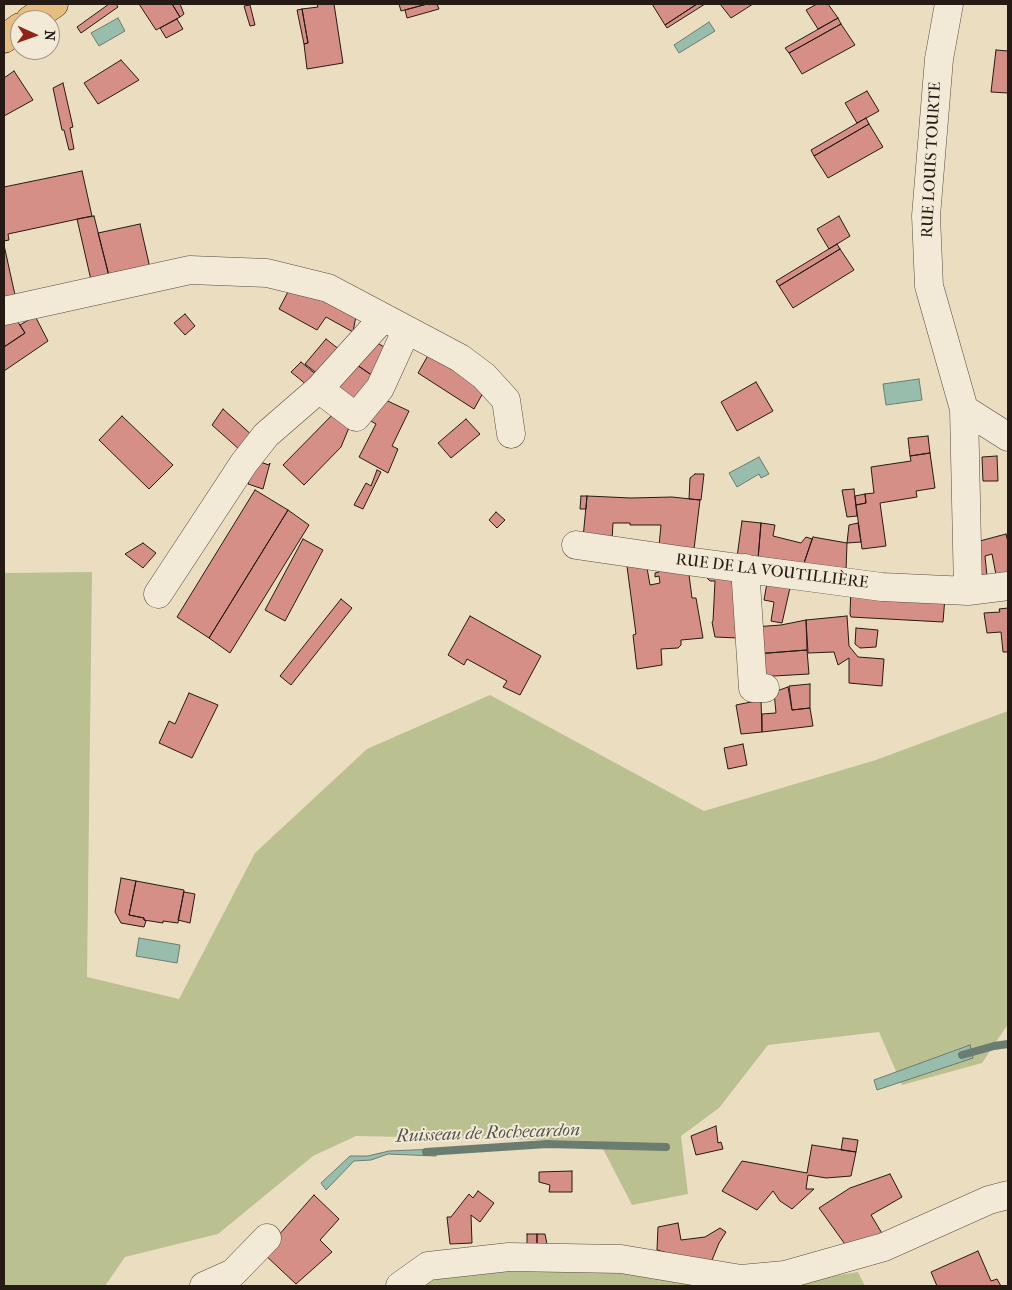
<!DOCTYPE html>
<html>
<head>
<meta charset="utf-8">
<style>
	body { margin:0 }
	#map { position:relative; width:1012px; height:1290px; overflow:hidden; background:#ebddc0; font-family:"IM FELL French Canon",serif }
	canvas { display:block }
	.frame { position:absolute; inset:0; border:5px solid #261a15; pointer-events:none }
	.north { position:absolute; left:10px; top:10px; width:50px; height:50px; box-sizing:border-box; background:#f2e9d6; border:1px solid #a09689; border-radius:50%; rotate:92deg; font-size:14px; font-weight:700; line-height:20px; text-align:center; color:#261a15 }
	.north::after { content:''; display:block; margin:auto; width:18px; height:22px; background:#8f2418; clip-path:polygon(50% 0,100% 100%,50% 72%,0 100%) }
</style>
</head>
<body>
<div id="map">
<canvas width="1012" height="1290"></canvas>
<div class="frame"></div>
<div class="north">N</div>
</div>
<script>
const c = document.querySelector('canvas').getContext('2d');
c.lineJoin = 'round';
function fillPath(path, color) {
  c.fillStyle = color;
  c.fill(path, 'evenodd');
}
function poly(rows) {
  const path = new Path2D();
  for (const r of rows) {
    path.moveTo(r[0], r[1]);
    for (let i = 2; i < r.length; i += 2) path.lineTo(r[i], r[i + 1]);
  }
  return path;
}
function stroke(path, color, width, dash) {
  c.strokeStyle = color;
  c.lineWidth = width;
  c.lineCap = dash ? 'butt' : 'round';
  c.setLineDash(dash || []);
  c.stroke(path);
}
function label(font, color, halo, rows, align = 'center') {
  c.font = font + ' "IM FELL French Canon",serif';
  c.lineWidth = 4;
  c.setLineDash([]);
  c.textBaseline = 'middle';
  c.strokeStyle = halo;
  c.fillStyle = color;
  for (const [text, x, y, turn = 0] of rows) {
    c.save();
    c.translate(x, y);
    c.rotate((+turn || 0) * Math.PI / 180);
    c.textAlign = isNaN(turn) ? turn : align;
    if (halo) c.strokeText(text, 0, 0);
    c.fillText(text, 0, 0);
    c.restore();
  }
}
fillPath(poly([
	[92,572,87,977,179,999,255,853,367,749,490,695,704,811,876,760,1008,711,1008,1024,982,1063,902,1085,879,1032,768,1045,719,1108,681,1136,688,1194,632,1205,599,1141,356,1136,313,1156,218,1234,125,1257,105,1286,4,1286,4,573],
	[509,1266,612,1268,737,1286,416,1286,433,1274],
	[858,1272,865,1286,791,1286,790,1283]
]), '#bbc090');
const water = poly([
	[118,18,125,31,99,46,91,33,118,18],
	[709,22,715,31,679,53,674,45,709,22],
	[919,379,922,400,886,405,883,384,919,379],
	[759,457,769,474,761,478,759,474,737,487,729,473,759,457],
	[139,938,180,945,177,963,136,956,139,938],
	[970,1045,973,1058,877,1090,874,1080,970,1045],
	[437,1149,436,1156,388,1154,371,1160,354,1161,326,1190,321,1183,350,1156,368,1156,389,1151,437,1149]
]);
fillPath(water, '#99bdad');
stroke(water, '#6b7c70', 1);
stroke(poly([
	[962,1055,994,1046,1008,1044],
	[426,1152,547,1144,666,1147]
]), '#6b7c70', 8);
const building = poly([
	[109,4,116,4,118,7,81,33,77,27,109,4],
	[139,4,172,4,180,17,156,30,139,4],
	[172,4,180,4,184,14,180,17,172,4],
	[317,4,334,4,343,63,307,69,304,44,308,43,302,9,318,7,317,4],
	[399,4,427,4,401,11,399,4],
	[427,4,437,4,439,9,407,18,405,10,427,4],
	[652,4,697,4,665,25,652,4],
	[697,4,705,4,667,28,665,25,697,4],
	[720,4,753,4,731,18,720,4],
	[817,4,828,4,838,18,818,29,806,10,817,4],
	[250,5,255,25,250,26,244,6,250,5],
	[302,9,308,43,304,44,297,10,302,9],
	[838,18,841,24,789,53,785,48,838,18],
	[177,19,183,29,166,38,160,28,177,19],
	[841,24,855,45,802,74,789,53,841,24],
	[996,50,1008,51,1008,93,991,92,996,50],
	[121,60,139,80,98,104,84,83,121,60],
	[14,71,33,100,4,116,4,78,14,71],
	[63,83,73,127,70,128,74,149,69,150,64,130,62,130,53,88,63,83],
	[867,91,879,111,857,123,845,103,867,91],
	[866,118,869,124,814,156,811,150,866,118],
	[869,124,883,147,828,178,814,156,869,124],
	[82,171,92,216,8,234,9,240,4,241,4,187,82,171],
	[94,216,109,276,91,280,77,219,94,216],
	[839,216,850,236,829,249,817,229,839,216],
	[140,224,150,268,109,276,98,233,140,224],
	[837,244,840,249,779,286,776,281,837,244],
	[4,245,15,295,4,298,4,245],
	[840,249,854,270,793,308,779,286,840,249],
	[290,288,329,298,356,316,353,332,326,317,317,330,279,309,290,288],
	[185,314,195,326,185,335,174,323,185,314],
	[14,316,25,333,4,347,4,320,14,316],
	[35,316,48,341,4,371,4,347,25,333,20,325,35,316],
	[326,339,340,350,319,375,305,364,326,339],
	[374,341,391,351,376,378,354,363,374,341],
	[430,352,484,391,474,409,418,373,430,352],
	[301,362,318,376,307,385,291,372,301,362],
	[354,363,376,378,355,408,332,389,354,363],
	[756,382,773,411,737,431,721,402,756,382],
	[377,396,409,411,392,446,398,449,388,473,359,457,376,424,364,417,377,396],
	[340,407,353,418,341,447,304,485,283,465,340,407],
	[223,409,253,436,240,450,212,425,223,409],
	[122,416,173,465,149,489,99,440,122,416],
	[466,419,480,434,451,458,438,443,466,419],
	[928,436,930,453,910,456,908,438,928,436],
	[930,453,935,488,916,491,917,497,880,503,886,546,862,549,856,505,866,503,865,494,874,493,871,467,911,461,910,456,930,453],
	[997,456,998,481,983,481,982,457,997,456],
	[257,461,269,465,270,463,263,489,248,484,254,465,257,461],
	[377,470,381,472,363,509,354,505,366,483,371,486,377,470],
	[695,474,704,474,701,500,689,499,690,478,695,474],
	[854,489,857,516,847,517,842,490,854,489],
	[255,490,288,510,209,638,177,617,255,490],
	[865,494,866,503,856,505,855,496,865,494],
	[581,496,587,496,586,509,580,509,581,496],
	[587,496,631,498,672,497,700,500,694,549,659,546,661,525,630,525,630,523,613,523,612,541,583,538,587,496],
	[288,510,309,525,230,653,209,638,288,510],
	[496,512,505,520,497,528,489,520,496,512],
	[742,521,761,523,758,559,737,557,742,521],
	[761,523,775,525,773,536,801,543,806,537,812,539,803,566,758,559,761,523],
	[858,523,861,542,847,543,849,525,858,523],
	[1006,534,1008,542,1008,573,996,575,992,554,985,556,987,576,978,577,976,542,1006,534],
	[813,537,847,543,846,571,803,566,813,537],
	[303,539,323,550,285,621,265,610,303,539],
	[143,543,156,553,143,568,125,554,143,543],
	[626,559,646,562,650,585,660,583,659,576,655,577,655,573,659,572,658,567,688,567,692,598,696,598,703,638,681,640,681,645,678,648,661,649,662,665,637,669,633,635,636,634,626,559],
	[739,576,738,638,715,637,712,622,713,621,715,581,710,581,706,577,739,576],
	[768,577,792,579,782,623,771,621,774,602,764,600,768,577],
	[851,588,945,597,943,622,851,617,850,614,851,588],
	[341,599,352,608,291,685,280,676,341,599],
	[1008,608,1008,652,1003,652,1001,632,987,633,984,613,1000,612,999,609,1008,608],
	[470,616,541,656,520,695,503,687,507,681,467,659,464,665,448,655,470,616],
	[847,616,849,646,858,657,884,659,882,686,849,683,849,658,838,665,834,652,808,653,806,620,847,616],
	[806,620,807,650,755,654,754,627,781,625,806,620],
	[856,628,878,630,876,647,860,648,855,644,856,628],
	[807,650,809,674,756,677,755,654,807,650],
	[810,684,810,708,792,710,789,686,810,684],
	[788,687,792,710,810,708,813,726,762,732,762,714,776,713,774,692,788,687],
	[189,693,218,705,192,758,159,743,169,721,175,724,189,693],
	[761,700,762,732,741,734,736,705,761,700],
	[743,744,747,765,728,769,724,748,743,744],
	[121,878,136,881,129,915,144,918,144,920,146,921,144,927,121,923,115,912,121,878],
	[136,881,184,890,178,923,163,921,163,923,144,920,144,918,129,915,136,881],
	[184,892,195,894,190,923,178,920,184,892],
	[716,1126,718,1143,721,1142,723,1149,696,1155,691,1136,716,1126],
	[843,1138,858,1140,856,1152,841,1150,843,1138],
	[812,1145,856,1152,851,1176,826,1178,808,1175,806,1189,814,1189,792,1209,780,1201,773,1191,757,1210,722,1191,742,1161,807,1173,812,1145],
	[572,1171,572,1192,549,1192,550,1185,539,1182,539,1172,572,1171],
	[890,1174,902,1197,871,1215,883,1235,847,1247,819,1208,850,1188,890,1174],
	[478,1191,494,1203,480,1222,471,1215,472,1243,450,1244,447,1217,451,1217,469,1194,473,1198,478,1191],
	[314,1195,339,1219,320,1240,332,1252,296,1284,263,1253,314,1195],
	[678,1223,681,1240,705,1237,720,1228,726,1232,719,1243,710,1265,657,1250,658,1227,678,1223],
	[527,1234,537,1234,537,1245,527,1246,527,1234],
	[537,1234,545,1234,547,1244,537,1245,537,1234],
	[978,1251,991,1281,997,1279,1001,1286,937,1286,931,1272,978,1251]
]);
fillPath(building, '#d68f87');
stroke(building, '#261a15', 1);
const minor = poly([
	[949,4,939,59,926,216,929,286,964,409,968,591],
	[4,311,190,270,267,273,328,288,460,358,484,376,506,400,511,434],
	[319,389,356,417,380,388,406,331],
	[964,409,1008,437],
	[576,545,679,560,882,587,968,591,1008,586],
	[745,568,753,688,765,688],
	[158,594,244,463,266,435,319,389,383,318],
	[204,1286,233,1273,267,1238],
	[400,1286,428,1266,509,1257,621,1259,741,1279,785,1275,884,1247,989,1200,1008,1195]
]);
const major = poly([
	[30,20,54,4],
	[4,39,20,27]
]);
stroke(minor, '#574b40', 29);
stroke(major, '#261a15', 29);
stroke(minor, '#f2e9d6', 28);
stroke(major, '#e6be80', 28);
label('16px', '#261a15', '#f2e9d6', [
	["RUE LOUIS TOURTE",932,160,-87],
	["RUE DE LA VOUTILLIÈRE",772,572,7]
]);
label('italic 18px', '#4e534a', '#f2e9d6', [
	["Ruisseau de Rochecardon",488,1134,-2]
]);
</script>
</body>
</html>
